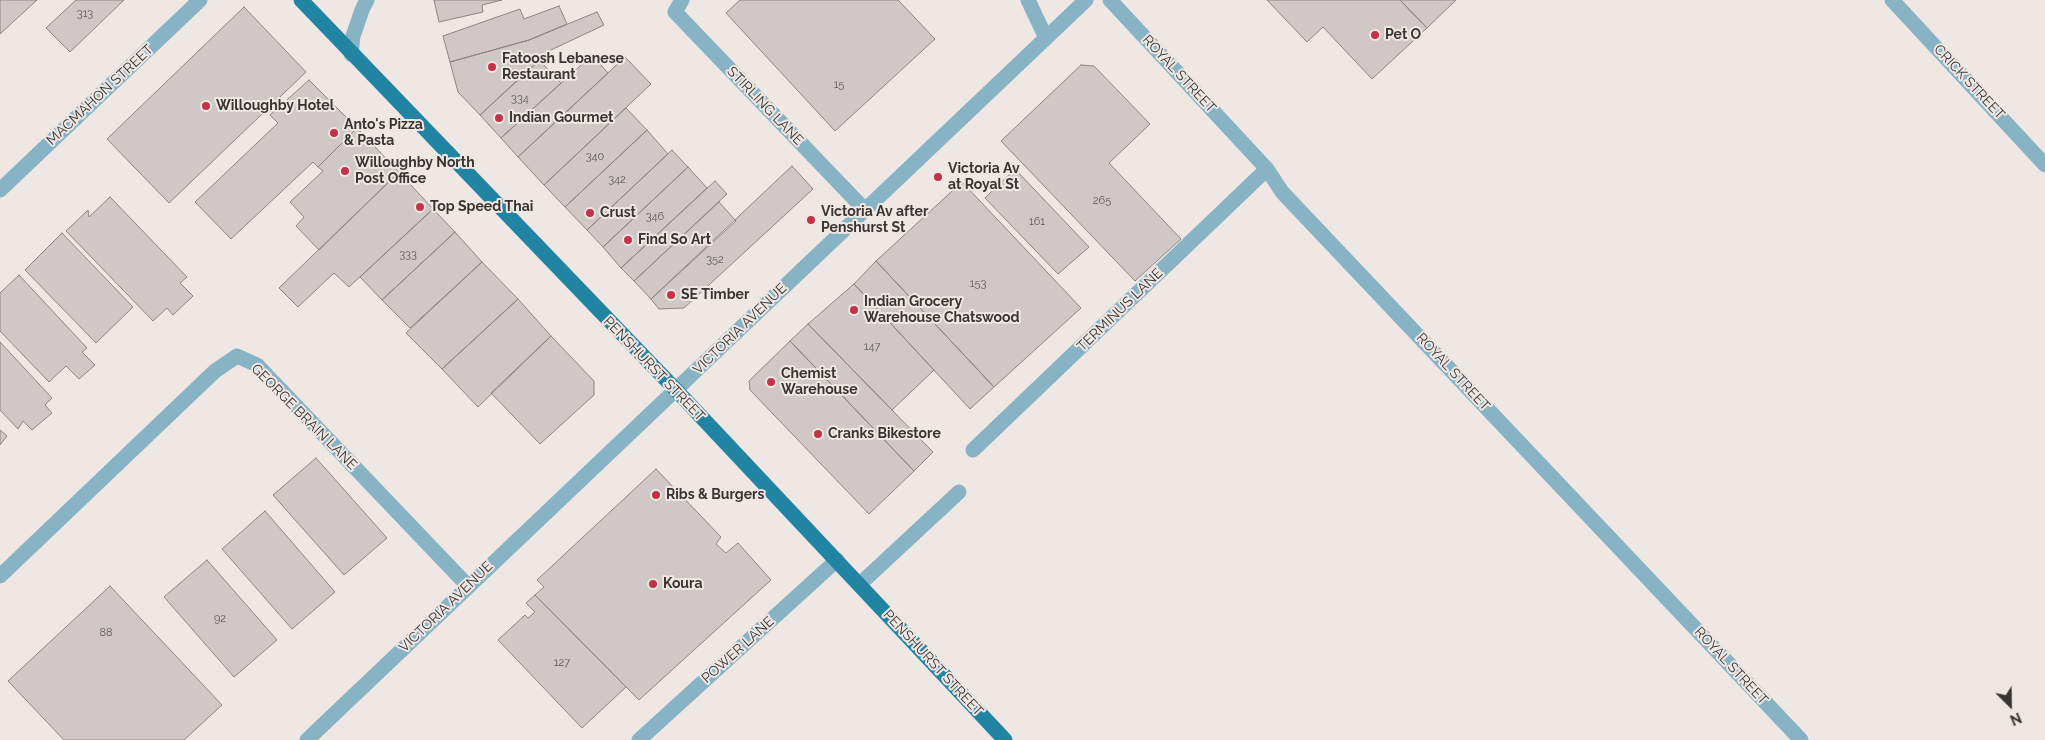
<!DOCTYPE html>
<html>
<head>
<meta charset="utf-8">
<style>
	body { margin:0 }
	#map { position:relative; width:2045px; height:740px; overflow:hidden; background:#eee7e4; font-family:Raleway,sans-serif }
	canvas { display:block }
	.north { position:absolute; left:1985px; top:680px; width:50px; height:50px; -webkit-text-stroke:4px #eee7e4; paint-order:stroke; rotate:157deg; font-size:14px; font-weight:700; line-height:20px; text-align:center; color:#373533 }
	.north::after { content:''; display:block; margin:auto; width:18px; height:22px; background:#373533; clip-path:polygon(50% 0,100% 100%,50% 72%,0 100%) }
</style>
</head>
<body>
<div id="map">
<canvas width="2045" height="740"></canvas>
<div class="north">N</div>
</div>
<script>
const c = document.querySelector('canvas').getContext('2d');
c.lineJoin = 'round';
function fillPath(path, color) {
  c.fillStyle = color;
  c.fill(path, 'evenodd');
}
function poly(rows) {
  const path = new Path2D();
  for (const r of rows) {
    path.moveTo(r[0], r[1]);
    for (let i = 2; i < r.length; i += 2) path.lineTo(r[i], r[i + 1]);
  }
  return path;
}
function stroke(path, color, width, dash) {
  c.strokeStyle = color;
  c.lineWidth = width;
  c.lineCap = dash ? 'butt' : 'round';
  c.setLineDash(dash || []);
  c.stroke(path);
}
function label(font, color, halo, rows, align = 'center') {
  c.font = font + ' Raleway,sans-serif';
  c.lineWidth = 4;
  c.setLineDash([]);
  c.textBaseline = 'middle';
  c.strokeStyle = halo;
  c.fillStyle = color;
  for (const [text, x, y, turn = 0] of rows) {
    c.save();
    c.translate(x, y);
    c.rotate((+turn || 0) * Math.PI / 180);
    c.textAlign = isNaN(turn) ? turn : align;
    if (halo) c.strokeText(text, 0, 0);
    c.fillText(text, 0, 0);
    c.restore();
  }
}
const building = poly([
	[0,0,37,0,0,34,0,0],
	[76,0,124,0,70,52,46,28,76,0],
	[434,0,502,0,482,5,483,12,439,22,434,0],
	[740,0,898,0,935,39,835,131,726,13,740,0],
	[1267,0,1400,0,1427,28,1372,79,1323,27,1307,42,1267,0],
	[1400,0,1456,0,1427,28,1400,0],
	[559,6,567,24,529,40,450,62,443,36,520,9,524,19,559,6],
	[244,7,306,72,169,203,107,139,244,7],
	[597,12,604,25,551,50,480,115,458,92,450,62,529,40,597,12],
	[592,55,608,73,518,157,501,138,592,55],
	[625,57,651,84,544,185,518,157,625,57],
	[539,60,561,83,501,138,480,115,539,60],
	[1081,65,1094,66,1150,124,1109,163,1181,239,1135,281,1001,141,1081,65],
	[309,80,357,128,318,167,313,162,231,239,195,202,278,123,270,115,309,80],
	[626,108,647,130,565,207,544,185,626,108],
	[357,128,399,172,319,250,296,226,304,217,290,202,323,171,318,167,357,128],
	[647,130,668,154,587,230,565,207,647,130],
	[672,150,688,167,603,247,587,230,672,150],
	[792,166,813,189,684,308,659,309,651,299,792,166],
	[688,167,707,188,621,268,603,247,688,167],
	[1015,169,1089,247,1058,274,985,198,1015,169],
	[399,172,433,209,349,287,334,273,298,307,279,288,399,172],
	[715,181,727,194,634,281,621,268,715,181],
	[962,182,1081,308,994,387,876,261,962,182],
	[110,197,187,277,180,283,193,296,173,315,167,308,153,321,66,231,88,210,89,217,110,197],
	[719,202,736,221,651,299,634,281,719,202],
	[433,209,455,232,382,300,360,277,433,209],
	[455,232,482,262,410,328,382,300,455,232],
	[62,233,133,307,96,343,25,270,62,233],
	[876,261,994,387,970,409,854,284,876,261],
	[482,262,518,299,442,369,406,333,482,262],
	[19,275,87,348,82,352,95,365,79,379,66,366,49,382,0,331,0,293,19,275],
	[854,284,934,370,892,410,808,324,854,284],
	[518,299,551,336,478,407,442,369,518,299],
	[808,324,933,452,914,471,790,341,808,324],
	[551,336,594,381,594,395,540,444,491,393,551,336],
	[790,341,914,471,869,514,750,390,749,381,790,341],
	[0,342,52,398,45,405,52,413,32,430,23,421,18,429,0,410,0,342],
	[0,430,7,436,0,445,0,430],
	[316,458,387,538,344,575,273,495,316,458],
	[656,469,721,537,716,544,726,553,738,543,771,580,639,700,535,595,544,587,537,580,656,469],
	[265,511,335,592,292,629,222,549,265,511],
	[207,560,277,640,234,677,164,597,207,560],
	[110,586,222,705,184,740,64,740,8,681,110,586],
	[535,595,626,687,582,728,498,640,525,615,528,618,535,612,526,603,535,595]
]);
fillPath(building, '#d0c8c7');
stroke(building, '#8d8584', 1);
stroke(poly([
	[682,0,675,12,865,210],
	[1028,0,1046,38],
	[1110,0,1267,169,1282,192,1801,740],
	[1892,0,2045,165],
	[351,54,353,36,362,10,367,0],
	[0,190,200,0],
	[973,450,1267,169],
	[0,576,215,371,237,356,257,365,468,586],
	[860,584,959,492],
	[307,740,1086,0],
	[639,740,837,560]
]), '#88b3c4', 15);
stroke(poly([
	[301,0,676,390,1005,740]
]), '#2184a3', 15);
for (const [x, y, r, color] of [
	[1375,35,5,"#c33348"],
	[492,67,5,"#c33348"],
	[206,106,5,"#c33348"],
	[499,118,5,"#c33348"],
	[334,133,5,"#c33348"],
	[345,171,5,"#c33348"],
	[938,177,5,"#c33348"],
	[420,207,5,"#c33348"],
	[590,213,5,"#c33348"],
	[811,220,5,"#c33348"],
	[628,240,5,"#c33348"],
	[671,295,5,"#c33348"],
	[854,310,5,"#c33348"],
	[771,382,5,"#c33348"],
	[818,434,5,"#c33348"],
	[656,495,5,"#c33348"],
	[653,584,5,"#c33348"]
]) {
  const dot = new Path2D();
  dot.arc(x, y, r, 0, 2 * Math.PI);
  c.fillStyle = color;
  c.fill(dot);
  stroke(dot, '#eee7e4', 2);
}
label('11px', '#5d5a58', null, [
	["313",85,14],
	["15",839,85],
	["334",520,99],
	["340",595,157],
	["342",617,180],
	["265",1102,201],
	["346",655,217],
	["161",1037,222],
	["333",408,255],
	["352",715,260],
	["153",978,284],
	["147",872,347],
	["92",220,619],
	["88",106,633],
	["127",562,663]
]);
label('bold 14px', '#373533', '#eee7e4', [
	["Pet O",1385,35],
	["Fatoosh Lebanese",502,59],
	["Restaurant",502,75],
	["Willoughby Hotel",216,106],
	["Indian Gourmet",509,118],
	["Anto's Pizza",344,125],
	["& Pasta",344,141],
	["Willoughby North",355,163],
	["Post Office",355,179],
	["Victoria Av",948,169],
	["at Royal St",948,185],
	["Top Speed Thai",430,207],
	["Victoria Av after",821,212],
	["Penshurst St",821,228],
	["Crust",600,213],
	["Find So Art",638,240],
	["SE Timber",681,295],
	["Indian Grocery",864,302],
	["Warehouse Chatswood",864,318],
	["Chemist",781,374],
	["Warehouse",781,390],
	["Cranks Bikestore",828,434],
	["Ribs & Burgers",666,495],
	["Koura",663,584]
], 'left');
label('14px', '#373533', '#eee7e4', [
	["ROYAL STREET",1179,74,47],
	["CRICK STREET",1969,82,47],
	["MACMAHON STREET",100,95,-43],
	["STIRLING LANE",765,106,46],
	["TERMINUS LANE",1120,310,-44],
	["VICTORIA AVENUE",740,329,-44],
	["PENSHURST STREET",654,369,46],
	["ROYAL STREET",1453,372,47],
	["GEORGE BRAIN LANE",304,417,45],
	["VICTORIA AVENUE",446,607,-44],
	["POWER LANE",738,650,-42],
	["PENSHURST STREET",933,663,47],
	["ROYAL STREET",1731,666,47]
]);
</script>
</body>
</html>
